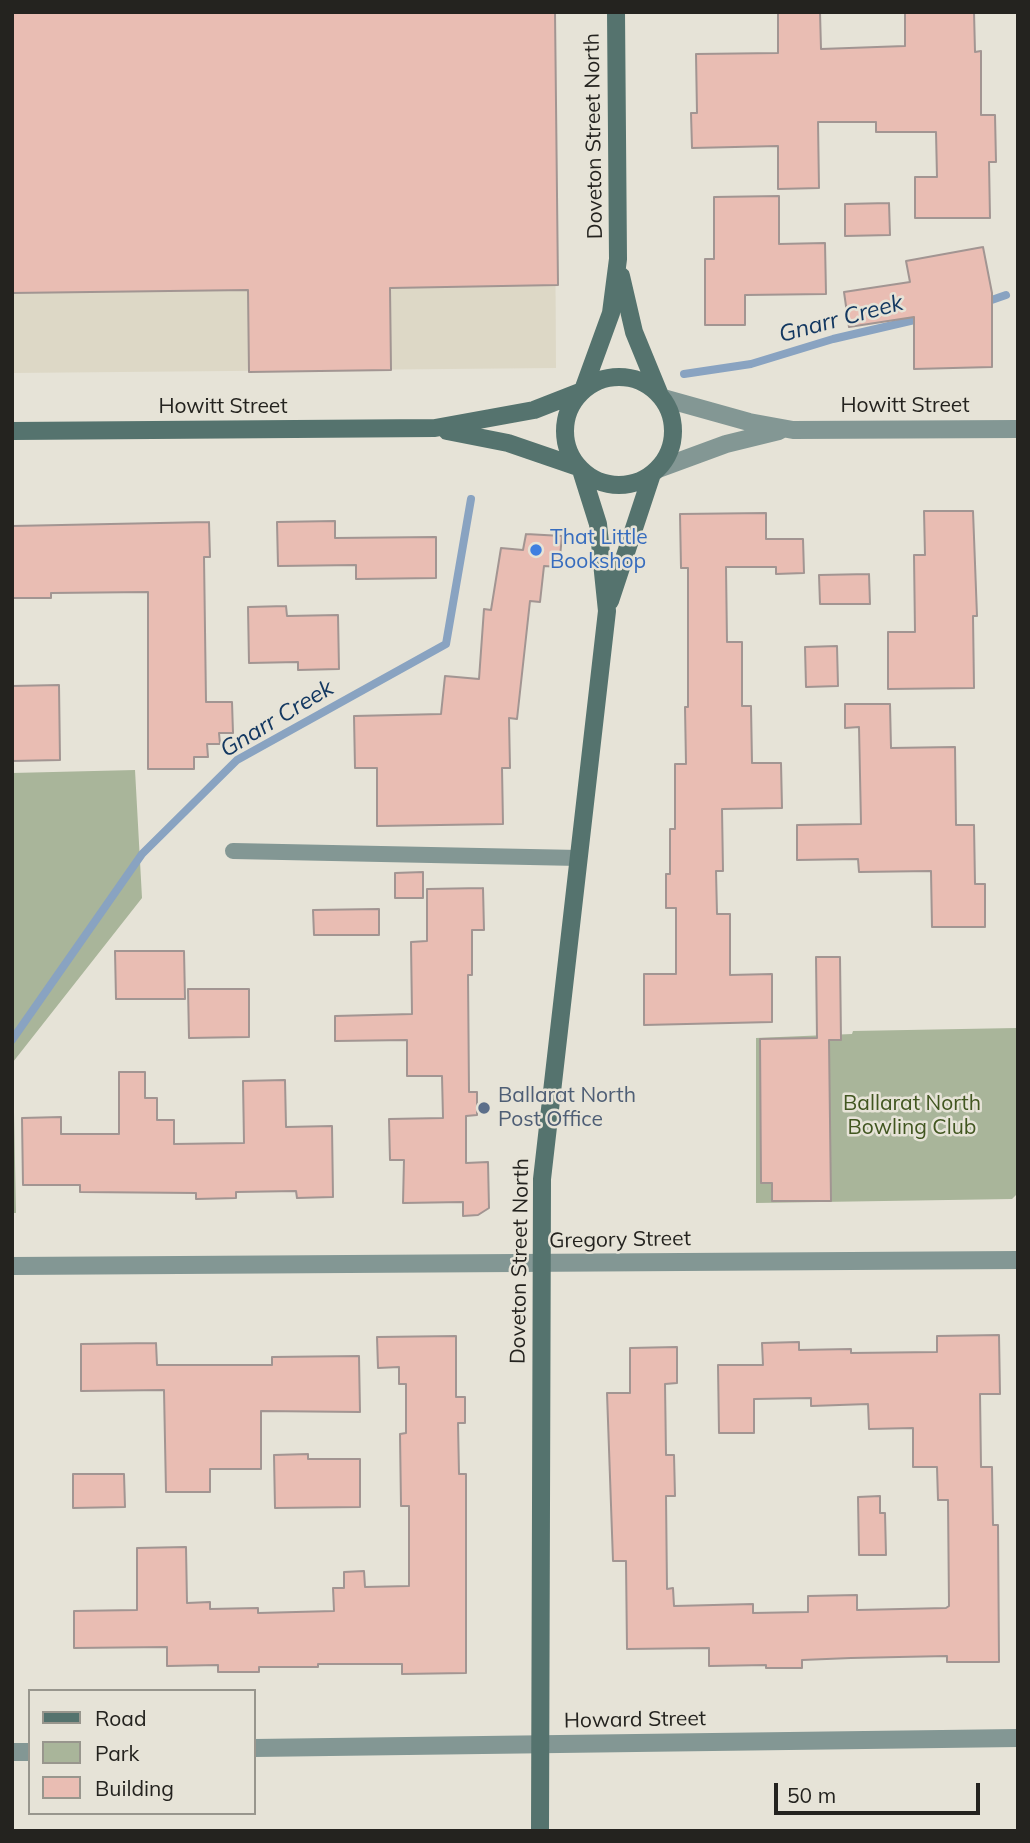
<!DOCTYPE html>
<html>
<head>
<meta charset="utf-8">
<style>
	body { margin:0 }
	#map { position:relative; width:1030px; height:1843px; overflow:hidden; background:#e6e3d7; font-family:Mulish,sans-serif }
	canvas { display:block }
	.frame { position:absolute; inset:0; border:14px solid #24231f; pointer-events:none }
	.legend { position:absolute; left:28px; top:1689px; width:228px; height:126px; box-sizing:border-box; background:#e6e3d7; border:2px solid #98968d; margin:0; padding:9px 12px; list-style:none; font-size:21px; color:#24231f }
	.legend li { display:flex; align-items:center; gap:14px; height:35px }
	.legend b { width:35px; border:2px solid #98968d }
	.scale { position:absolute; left:774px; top:1783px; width:206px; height:32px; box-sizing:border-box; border:4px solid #24231f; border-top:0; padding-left:9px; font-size:21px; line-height:24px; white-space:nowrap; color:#24231f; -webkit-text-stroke:5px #e6e3d7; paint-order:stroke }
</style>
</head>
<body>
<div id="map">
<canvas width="1030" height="1843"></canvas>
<div class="frame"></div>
<ul class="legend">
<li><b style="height:9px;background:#55736e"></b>Road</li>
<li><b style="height:19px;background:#a9b59a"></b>Park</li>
<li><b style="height:19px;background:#e9bdb3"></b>Building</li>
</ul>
<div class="scale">50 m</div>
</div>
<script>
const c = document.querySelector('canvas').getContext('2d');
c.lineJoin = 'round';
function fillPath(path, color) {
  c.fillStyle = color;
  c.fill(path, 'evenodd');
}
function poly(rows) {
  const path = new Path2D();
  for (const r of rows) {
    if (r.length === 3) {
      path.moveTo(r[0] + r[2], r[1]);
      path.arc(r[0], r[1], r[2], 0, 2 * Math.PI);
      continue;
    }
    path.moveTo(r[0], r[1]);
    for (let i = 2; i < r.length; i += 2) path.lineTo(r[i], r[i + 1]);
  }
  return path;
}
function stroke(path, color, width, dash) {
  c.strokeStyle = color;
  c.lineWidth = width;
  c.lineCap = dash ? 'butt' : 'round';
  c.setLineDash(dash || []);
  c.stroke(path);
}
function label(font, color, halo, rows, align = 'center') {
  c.font = font + ' Mulish,sans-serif';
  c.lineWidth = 5;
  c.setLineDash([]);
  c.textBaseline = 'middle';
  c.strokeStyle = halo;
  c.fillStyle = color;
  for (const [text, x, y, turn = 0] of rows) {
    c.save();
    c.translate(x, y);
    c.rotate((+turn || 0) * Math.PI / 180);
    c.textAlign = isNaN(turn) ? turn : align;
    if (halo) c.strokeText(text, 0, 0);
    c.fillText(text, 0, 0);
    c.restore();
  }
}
fillPath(poly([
	[12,12,554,12,556,368,12,373]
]), '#ddd8c6');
fillPath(poly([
	[135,770,142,898,13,1062,16,1213,12,1213,12,773],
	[1016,1028,1017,1194,1012,1199,756,1203,756,1038,852,1034,853,1031]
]), '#a9b59a');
stroke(poly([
	[983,303,1006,295],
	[684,374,751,364,833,339,923,318],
	[12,1040,142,854,237,760,446,644,471,499]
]), '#89a3c1', 8);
const building = poly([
	[12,12,555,12,558,285,390,288,391,370,249,372,248,290,12,293,12,12],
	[778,12,820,12,821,49,905,46,905,12,974,12,975,52,981,51,981,115,995,115,996,162,989,162,990,218,915,218,915,177,937,177,936,132,876,132,876,122,818,122,819,188,778,189,778,146,692,148,691,113,697,113,696,54,778,53,778,12],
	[779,196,779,244,825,243,826,294,745,295,745,325,705,325,705,259,714,259,714,197,779,196],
	[889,203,890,235,845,236,845,204,889,203],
	[983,247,992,293,992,367,914,369,914,317,849,327,844,292,910,282,906,261,983,247],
	[924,511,973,511,977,616,973,616,974,688,888,689,888,632,915,632,914,555,925,555,924,511],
	[766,513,766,539,803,539,804,573,776,574,776,567,726,567,727,642,742,642,742,706,751,706,752,763,781,763,782,808,722,809,723,871,716,871,717,914,730,914,730,975,772,974,772,1022,644,1025,644,974,676,974,676,908,666,908,666,874,670,874,670,829,675,829,675,764,686,764,685,707,688,707,688,568,681,568,680,514,766,513],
	[335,521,335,538,436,537,436,578,356,579,356,565,278,566,277,522,335,521],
	[209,522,210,557,204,557,206,702,232,702,233,733,219,733,220,744,207,744,208,757,194,757,194,769,148,769,148,592,51,593,51,598,12,598,12,526,209,522],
	[526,534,562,536,559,567,544,566,540,602,530,601,517,719,509,718,510,768,502,768,503,824,377,826,377,768,355,768,354,716,441,714,445,676,479,679,484,609,491,610,501,548,523,550,526,534],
	[869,574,870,604,820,604,819,575,869,574],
	[286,606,287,616,338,615,339,669,298,670,298,662,249,663,248,607,286,606],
	[837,646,838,686,806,687,805,647,837,646],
	[59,685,60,760,12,761,12,686,59,685],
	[845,704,890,704,891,748,955,747,956,825,974,825,975,884,985,884,985,927,932,927,931,871,859,872,858,859,797,860,797,825,861,824,859,727,845,728,845,704],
	[423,872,423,898,395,898,395,873,423,872],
	[483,888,484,930,472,930,472,975,468,975,469,1092,477,1092,477,1115,466,1116,466,1163,488,1162,489,1208,478,1215,463,1216,463,1202,403,1203,404,1160,390,1160,389,1119,443,1118,442,1076,407,1076,407,1040,335,1041,335,1016,412,1014,411,942,427,941,427,889,483,888],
	[379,909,379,935,314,935,313,910,379,909],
	[115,951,184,951,185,999,116,999,115,951],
	[816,957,840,957,841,1040,829,1040,831,1201,772,1201,772,1183,761,1183,760,1039,817,1038,816,957],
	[188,989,249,989,249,1037,189,1038,188,989],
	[119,1072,145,1072,145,1098,157,1098,157,1120,174,1120,174,1144,244,1143,243,1081,285,1080,286,1127,332,1126,333,1197,297,1198,296,1191,236,1192,236,1198,196,1199,196,1193,80,1192,80,1185,23,1185,22,1118,61,1117,61,1134,119,1134,119,1072],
	[999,1335,1000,1394,980,1394,981,1467,992,1467,993,1525,998,1525,999,1662,947,1662,947,1656,851,1658,802,1660,802,1668,766,1668,766,1665,709,1666,709,1648,627,1649,626,1561,613,1561,607,1393,630,1393,630,1348,677,1347,677,1383,665,1384,666,1455,674,1455,675,1496,666,1496,667,1589,673,1588,674,1606,753,1604,753,1613,808,1612,808,1596,857,1595,857,1610,946,1608,949,1606,948,1500,938,1500,937,1467,913,1467,913,1428,869,1429,868,1404,811,1406,811,1398,754,1399,754,1433,719,1433,718,1365,763,1365,762,1343,799,1342,799,1350,851,1349,851,1353,937,1352,937,1336,999,1335],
	[456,1336,456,1397,465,1397,465,1423,458,1423,459,1474,466,1474,466,1673,402,1674,402,1664,318,1664,318,1667,259,1667,259,1672,218,1672,218,1665,167,1666,167,1647,74,1648,74,1611,137,1610,137,1548,186,1547,187,1603,210,1602,210,1609,258,1608,258,1613,334,1611,333,1588,344,1588,344,1572,364,1571,365,1587,409,1586,409,1506,401,1506,400,1434,406,1433,406,1384,399,1384,399,1367,378,1368,377,1337,456,1336],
	[156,1343,157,1365,272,1365,272,1357,359,1356,360,1412,261,1411,261,1469,210,1469,210,1492,166,1492,164,1390,81,1391,81,1344,156,1343],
	[308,1454,308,1459,360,1459,360,1507,275,1508,274,1455,308,1454],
	[73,1474,124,1474,125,1507,73,1508,73,1474],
	[880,1496,880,1513,885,1513,886,1555,859,1555,858,1497,880,1496]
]);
fillPath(building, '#e9bdb3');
stroke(building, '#a29592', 2);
stroke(poly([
	[233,851,579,858]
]), '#839794', 16);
stroke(poly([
	[12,1266,1018,1260],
	[254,1748,1018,1738],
	[12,1752,30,1752]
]), '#839794', 18);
stroke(poly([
	[663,398,749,422,793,430,1018,429],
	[658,469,726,444,779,431]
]), '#839794', 18);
stroke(poly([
	[621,276,634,332,659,393],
	[619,431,54],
	[583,390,611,313,618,259,616,12],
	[12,431,435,428,534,410,580,392],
	[447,431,508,443,578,467],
	[610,601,652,474],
	[540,1831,542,1179,607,611,598,524,581,470]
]), '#55736e', 18);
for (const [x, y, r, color] of [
	[536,550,7,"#3f7fe0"],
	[484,1108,7,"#5c6f8a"]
]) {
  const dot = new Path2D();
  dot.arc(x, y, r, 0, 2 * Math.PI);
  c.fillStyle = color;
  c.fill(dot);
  stroke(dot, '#e6e3d7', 2.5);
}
label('21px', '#24231f', '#e6e3d7', [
	["Doveton Street North",594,136,-91],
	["Howitt Street",905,406],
	["Howitt Street",223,407],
	["Gregory Street",620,1240,-1],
	["Doveton Street North",520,1261,-89],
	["Howard Street",635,1720,-1]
]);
label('21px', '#366cbe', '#e6e3d7', [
	["That Little",550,538],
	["Bookshop",550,562]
], 'left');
label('21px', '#4e5e75', '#e6e3d7', [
	["Ballarat North",498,1096],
	["Post Office",498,1120]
], 'left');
label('21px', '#415620', '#e6e3d7', [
	["Ballarat North",912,1104],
	["Bowling Club",912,1128]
]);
label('italic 23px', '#133861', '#e6e3d7', [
	["Gnarr Creek",841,319,-15],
	["Gnarr Creek",277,719,-31]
]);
</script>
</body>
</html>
